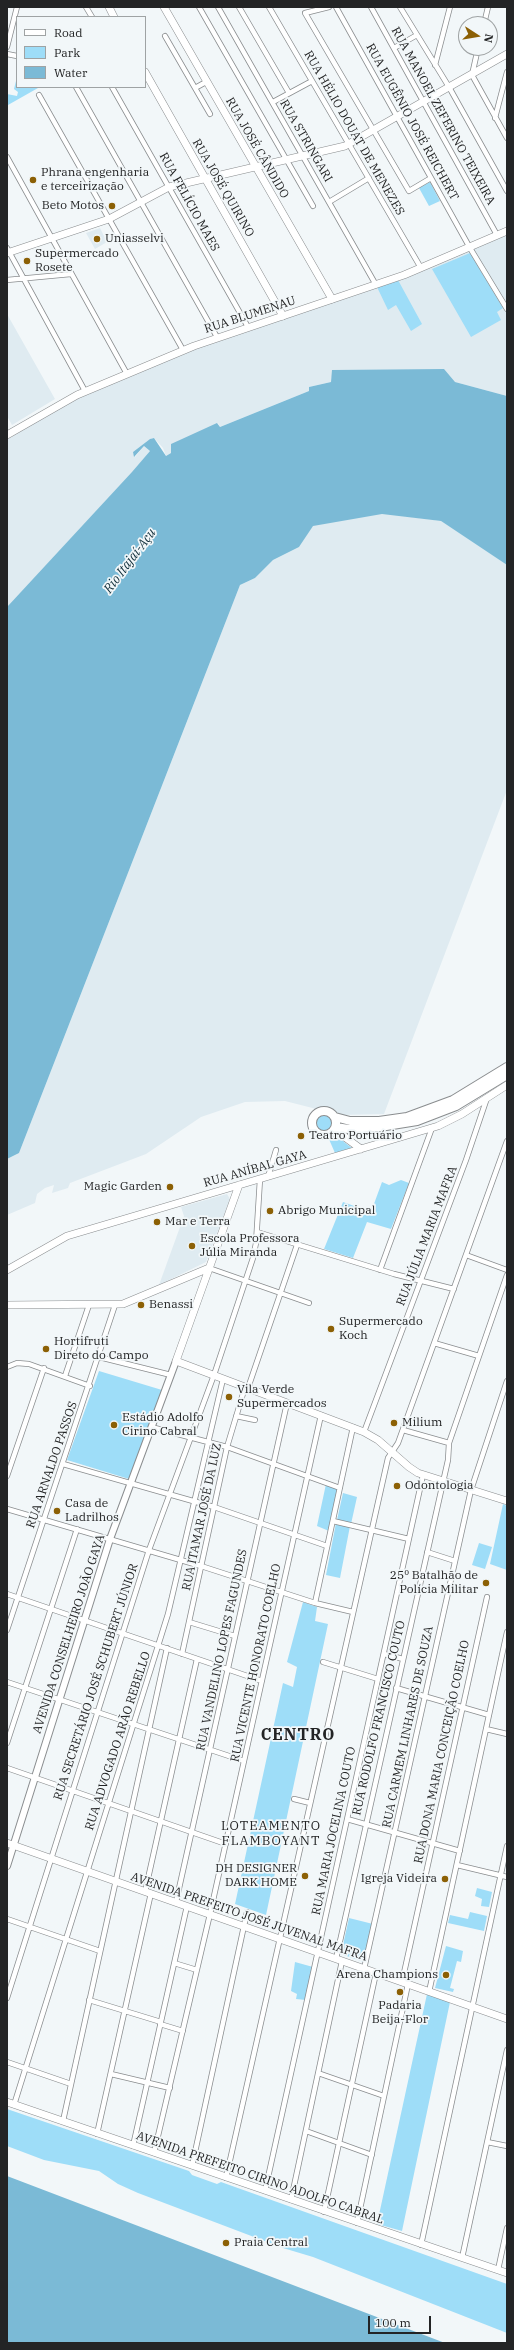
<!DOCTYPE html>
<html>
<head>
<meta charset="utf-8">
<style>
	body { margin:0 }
	#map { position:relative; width:514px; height:2350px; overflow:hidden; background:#f2f7f9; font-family:"IBM Plex Serif",serif }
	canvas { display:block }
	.frame { position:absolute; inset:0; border:8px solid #232425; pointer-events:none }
	.legend { position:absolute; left:16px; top:16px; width:130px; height:72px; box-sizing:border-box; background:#f2f7f9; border:1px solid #9fa3a4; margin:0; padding:5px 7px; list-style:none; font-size:12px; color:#232425 }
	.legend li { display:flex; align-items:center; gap:8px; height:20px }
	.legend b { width:20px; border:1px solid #9fa3a4 }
	.north { position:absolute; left:458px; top:16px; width:40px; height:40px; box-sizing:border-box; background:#f2f7f9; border:1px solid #9fa3a4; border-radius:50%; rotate:102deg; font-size:11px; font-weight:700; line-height:16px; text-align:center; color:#232425 }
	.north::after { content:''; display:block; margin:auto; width:14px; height:18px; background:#8c6005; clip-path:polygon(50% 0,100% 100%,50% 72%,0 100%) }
	.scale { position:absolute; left:368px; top:2316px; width:63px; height:18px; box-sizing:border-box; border:2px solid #232425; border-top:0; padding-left:5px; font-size:12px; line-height:14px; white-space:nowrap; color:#232425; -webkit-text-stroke:3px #f2f7f9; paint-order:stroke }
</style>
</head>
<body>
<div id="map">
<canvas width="514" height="2350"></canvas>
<div class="frame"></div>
<ul class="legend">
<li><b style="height:5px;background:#fff"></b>Road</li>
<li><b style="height:11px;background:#9eddf8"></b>Park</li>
<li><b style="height:11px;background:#7bbad6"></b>Water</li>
</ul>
<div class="north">N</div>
<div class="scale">100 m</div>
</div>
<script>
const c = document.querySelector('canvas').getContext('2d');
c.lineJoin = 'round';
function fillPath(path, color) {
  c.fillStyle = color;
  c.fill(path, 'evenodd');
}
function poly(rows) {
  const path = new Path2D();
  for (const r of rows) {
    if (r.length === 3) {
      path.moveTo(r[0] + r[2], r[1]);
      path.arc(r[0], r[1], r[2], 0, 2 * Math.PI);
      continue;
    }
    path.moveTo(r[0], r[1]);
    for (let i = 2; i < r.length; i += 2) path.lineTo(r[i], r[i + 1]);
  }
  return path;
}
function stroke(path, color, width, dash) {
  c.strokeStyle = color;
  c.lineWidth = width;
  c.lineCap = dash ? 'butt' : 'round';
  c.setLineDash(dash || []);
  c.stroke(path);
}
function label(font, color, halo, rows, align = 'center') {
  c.font = font + ' "IBM Plex Serif",serif';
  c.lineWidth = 3.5;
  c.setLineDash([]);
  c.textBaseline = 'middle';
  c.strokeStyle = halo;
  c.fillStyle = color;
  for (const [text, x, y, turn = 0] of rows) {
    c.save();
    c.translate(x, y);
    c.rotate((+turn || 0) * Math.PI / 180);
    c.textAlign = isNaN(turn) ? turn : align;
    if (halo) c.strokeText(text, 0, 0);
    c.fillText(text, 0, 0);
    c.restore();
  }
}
fillPath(poly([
	[100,228,107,242,95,249,86,233],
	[507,233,507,396,455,382,333,370,331,382,309,387,309,391,220,427,218,423,166,456,163,448,154,438,150,439,133,452,135,457,144,446,150,451,132,473,7,607,7,440,66,403,194,347,304,311],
	[7,314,55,399,12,425,7,416],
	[382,513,441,521,507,565,507,790,384,1114,340,1115,285,1101,245,1102,201,1117,146,1154,70,1183,68,1188,52,1193,54,1185,45,1188,37,1194,35,1203,7,1215,7,1159,19,1153,240,585,255,578,273,560,299,547,313,525],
	[227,1194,230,1199,206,1262,159,1285,184,1216,181,1207]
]), '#dfebf1');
fillPath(poly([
	[16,81,17,87,38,88,8,105,7,94,17,96,18,92,14,89],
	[430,182,440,201,429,206,419,188],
	[470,253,503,308,497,312,501,320,471,337,432,269],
	[398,280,422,324,411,331,396,305,388,310,377,287],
	[324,1123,8],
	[338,1132,344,1142,352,1148,335,1153,328,1137],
	[401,1180,409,1183,391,1229,367,1222,353,1258,324,1249,343,1202,371,1212,382,1182,389,1185],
	[99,1371,162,1390,129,1479,67,1460],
	[326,1484,339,1489,329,1531,317,1526],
	[343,1493,357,1497,351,1524,337,1520],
	[503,1504,507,1506,507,1570,490,1564],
	[336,1523,350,1526,340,1578,326,1575],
	[479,1543,492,1547,485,1569,472,1565],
	[303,1602,317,1607,315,1621,328,1624,266,1915,235,1904,283,1683,293,1687,297,1667,287,1662],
	[477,1888,492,1892,489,1907,481,1906,482,1899,475,1896],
	[470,1912,487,1916,484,1931,448,1923,450,1915,468,1919],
	[349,1918,373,1924,364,1962,341,1954],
	[446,1946,463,1951,461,1962,457,1961,450,1988,454,1989,453,1992,435,1988],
	[295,1962,313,1967,306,2000,296,1999,297,1994,291,1991],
	[427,1994,450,2002,402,2231,377,2224],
	[7,2109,189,2171,192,2175,217,2184,221,2182,507,2284,507,2333,313,2257,283,2248,138,2193,118,2184,99,2171,44,2160,7,2146]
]), '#9eddf8');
fillPath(poly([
	[444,369,455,382,507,396,507,565,441,521,382,514,313,526,299,547,273,560,255,578,240,585,19,1153,7,1159,7,607,132,472,150,451,144,446,134,457,133,452,150,439,154,438,166,456,171,453,171,444,182,439,217,423,220,427,309,391,309,387,331,382,332,370],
	[7,2176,445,2343,7,2343]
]), '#7bbad6');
const minor = poly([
	[86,7,92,17],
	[199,7,313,206],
	[218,7,376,285],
	[239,7,289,93],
	[269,7,421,268],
	[329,7,305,13,409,191,431,178],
	[336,7,470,248,507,309],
	[371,7,497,235],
	[400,7,449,87,507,191],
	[484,24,488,7],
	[165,36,210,114],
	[7,47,17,7],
	[394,48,417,35],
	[478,48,472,75,507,138],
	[7,54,17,56],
	[435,65,450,7],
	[76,87,217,337],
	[112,87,248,327],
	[195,88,206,82],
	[39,95,183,350],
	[273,102,312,81],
	[495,118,507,72],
	[7,157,127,374],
	[329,202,369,178],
	[7,248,85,391],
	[7,280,71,274],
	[268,1177,276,1150],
	[257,1232,394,1274,454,1289],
	[466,1255,507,1270],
	[209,1268,309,1303],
	[380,1270,432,1128],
	[434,1343,479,1356],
	[99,1357,171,1375],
	[7,1367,17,1363,29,1364,90,1386],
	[65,1376,89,1305],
	[248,1388,297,1245],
	[236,1416,255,1420],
	[151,1427,227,1447,340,1488],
	[403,1430,449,1443],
	[364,1432,466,1160,487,1098],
	[63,1464,214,1507,327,1546],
	[7,1476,44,1368],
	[7,1509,201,1566,315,1603,353,1612],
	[333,1521,409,1539],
	[427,1552,455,1561],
	[7,1594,262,1681],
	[315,1603,353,1427],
	[189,1622,235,1636],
	[7,1630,115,1305],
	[182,1654,227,1447,245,1387],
	[384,1654,403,1659],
	[323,1662,378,1679],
	[7,1682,244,1761],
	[396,1688,489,1715],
	[486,1729,507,1734],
	[7,1743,77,1529],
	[7,1768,226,1844],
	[294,1799,310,1803],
	[347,1819,460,1851],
	[457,1865,507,1877],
	[145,1892,197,1659],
	[176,1902,287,1403],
	[7,1919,100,1951],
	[336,1959,448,1460,449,1443,507,1275],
	[174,1963,197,1970],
	[364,1969,471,1490,507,1381],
	[402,1982,487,1597],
	[429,1992,507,1632],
	[7,1998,149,1550,214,1375,253,1258,256,1243,260,1179],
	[89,2000,161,2022],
	[160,2024,183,2031],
	[7,2062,71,2084],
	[318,2073,384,2096],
	[111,2074,170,2088],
	[14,2105,168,1614,223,1379],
	[63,2121,167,1648],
	[306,2131,372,2155],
	[97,2134,151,1893],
	[487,2142,507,2146],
	[133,2146,187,1906],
	[154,2153,210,1914,321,1415],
	[192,2166,247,1912],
	[226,2178,388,1458,398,1443,507,1141],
	[265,2191,423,1475],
	[291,2200,342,1961],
	[324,2212,376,1973],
	[357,2223,408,1984],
	[421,2245,507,1846],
	[462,2258,507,2050],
	[498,2270,507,2228]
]);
const tertiary = poly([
	[7,1866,110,1539,176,1361]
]);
const secondary = poly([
	[109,7,114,17],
	[164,7,332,299],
	[145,72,283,316],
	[336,1127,346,1138,361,1149],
	[239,1185,176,1361,364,1432,378,1440,409,1467,418,1473,507,1501],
	[7,1270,67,1236,438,1126,462,1114,507,1085],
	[7,1305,123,1304,209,1268],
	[7,1843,507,2019],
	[7,2102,507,2273]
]);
const primary = poly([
	[7,253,109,219,169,187,345,146,507,54],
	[7,435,77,395,194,346,404,275,507,231]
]);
const trunk = poly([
	[324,1123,12],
	[335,1117,350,1121,379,1121,407,1117,453,1100,507,1067],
	[336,1127,348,1129,380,1127,417,1121,456,1106,507,1075]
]);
stroke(minor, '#8a8d8f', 6);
stroke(tertiary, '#8a8d8f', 8);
stroke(secondary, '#8a8d8f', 8);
stroke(primary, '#8a8d8f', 8);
stroke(trunk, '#8a8d8f', 10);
stroke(minor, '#fff', 4.5);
stroke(tertiary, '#fff', 6);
stroke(secondary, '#fff', 7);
stroke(primary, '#fff', 7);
stroke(trunk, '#fff', 8);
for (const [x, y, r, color] of [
	[33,180,4,"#8c6005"],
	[112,206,4,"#8c6005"],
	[97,239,4,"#8c6005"],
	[27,261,4,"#8c6005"],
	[301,1136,4,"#8c6005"],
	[170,1187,4,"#8c6005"],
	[270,1211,4,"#8c6005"],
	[157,1222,4,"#8c6005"],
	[192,1246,4,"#8c6005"],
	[141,1305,4,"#8c6005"],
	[331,1329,4,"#8c6005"],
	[46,1349,4,"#8c6005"],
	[229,1397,4,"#8c6005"],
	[394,1423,4,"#8c6005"],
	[114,1425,4,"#8c6005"],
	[397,1486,4,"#8c6005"],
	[57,1511,4,"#8c6005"],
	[486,1583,4,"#8c6005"],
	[305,1876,4,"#8c6005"],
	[445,1879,4,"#8c6005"],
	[446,1975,4,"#8c6005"],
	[400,1992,4,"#8c6005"],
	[226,2243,4,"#8c6005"]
]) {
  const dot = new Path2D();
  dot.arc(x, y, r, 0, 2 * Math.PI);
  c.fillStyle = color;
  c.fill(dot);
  stroke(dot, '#f2f7f9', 1.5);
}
label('12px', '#232425', '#f2f7f9', [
	["RUA MANOEL ZEFERINO TEIXEIRA",443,116,61],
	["RUA EUGÊNIO JOSÉ REICHERT",412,122,61],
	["RUA HÉLIO DOUAT DE MENEZES",354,133,60],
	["RUA STRINGARI",306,141,60],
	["RUA JOSÉ CÂNDIDO",257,148,60],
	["RUA JOSÉ QUIRINO",223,188,60],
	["RUA FELÍCIO MAES",189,202,61],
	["RUA BLUMENAU",250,315,-18],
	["RUA ANÍBAL GAYA",255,1169,-16],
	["RUA JÚLIA MARIA MAFRA",427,1236,-69],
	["RUA ARNALDO PASSOS",52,1465,-71],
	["RUA ITAMAR JOSÉ DA LUZ",202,1517,-78],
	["AVENIDA CONSELHEIRO JOÃO GAYA",69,1634,-72],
	["RUA VANDELINO LOPES FAGUNDES",222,1650,-78],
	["RUA VICENTE HONORATO COELHO",256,1663,-78],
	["RUA SECRETÁRIO JOSÉ SCHUBERT JÚNIOR",96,1682,-72],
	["RUA RODOLFO FRANCISCO COUTO",379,1718,-77],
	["RUA CARMEM LINHARES DE SOUZA",408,1727,-78],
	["RUA ADVOGADO ARÃO REBELLO",118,1741,-72],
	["RUA DONA MARIA CONCEIÇÃO COELHO",442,1752,-78],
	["RUA MARIA JOCELINA COUTO",334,1831,-78],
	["AVENIDA PREFEITO JOSÉ JUVENAL MAFRA",249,1917,19],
	["AVENIDA PREFEITO CIRINO ADOLFO CABRAL",260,2178,19]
]);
label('12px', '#232425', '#f2f7f9', [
	["Phrana engenharia",41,173],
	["e terceirização",41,187],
	["Beto Motos",104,206,"right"],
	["Uniasselvi",105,239],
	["Supermercado",35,254],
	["Rosete",35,268],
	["Teatro Portuário",309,1136],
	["Magic Garden",162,1187,"right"],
	["Abrigo Municipal",278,1211],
	["Mar e Terra",165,1222],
	["Escola Professora",200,1239],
	["Júlia Miranda",200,1253],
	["Benassi",149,1305],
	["Supermercado",339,1322],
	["Koch",339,1336],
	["Hortifruti",54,1342],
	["Direto do Campo",54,1356],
	["Vila Verde",237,1390],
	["Supermercados",237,1404],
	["Estádio Adolfo",122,1418],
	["Cirino Cabral",122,1432],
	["Milium",402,1423],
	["Odontologia",405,1486],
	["Casa de",65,1504],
	["Ladrilhos",65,1518],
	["25º Batalhão de",478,1576,"right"],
	["Polícia Militar",478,1590,"right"],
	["DH DESIGNER",297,1869,"right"],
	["DARK HOME",297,1883,"right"],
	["Igreja Videira",437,1879,"right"],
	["Arena Champions",438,1975,"right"],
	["Padaria",400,2006,"center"],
	["Beija-Flor",400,2020,"center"],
	["Praia Central",234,2243]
], 'left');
label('italic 13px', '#112f3b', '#f2f7f9', [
	["Rio Itajaí-Açu",130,561,-53]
]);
c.letterSpacing = '1px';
label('13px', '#232425', '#f2f7f9', [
	["LOTEAMENTO",271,1826],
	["FLAMBOYANT",271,1841]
]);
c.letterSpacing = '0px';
c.letterSpacing = '1px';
label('bold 16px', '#232425', '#f2f7f9', [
	["CENTRO",298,1735]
]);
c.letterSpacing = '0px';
</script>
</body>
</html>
